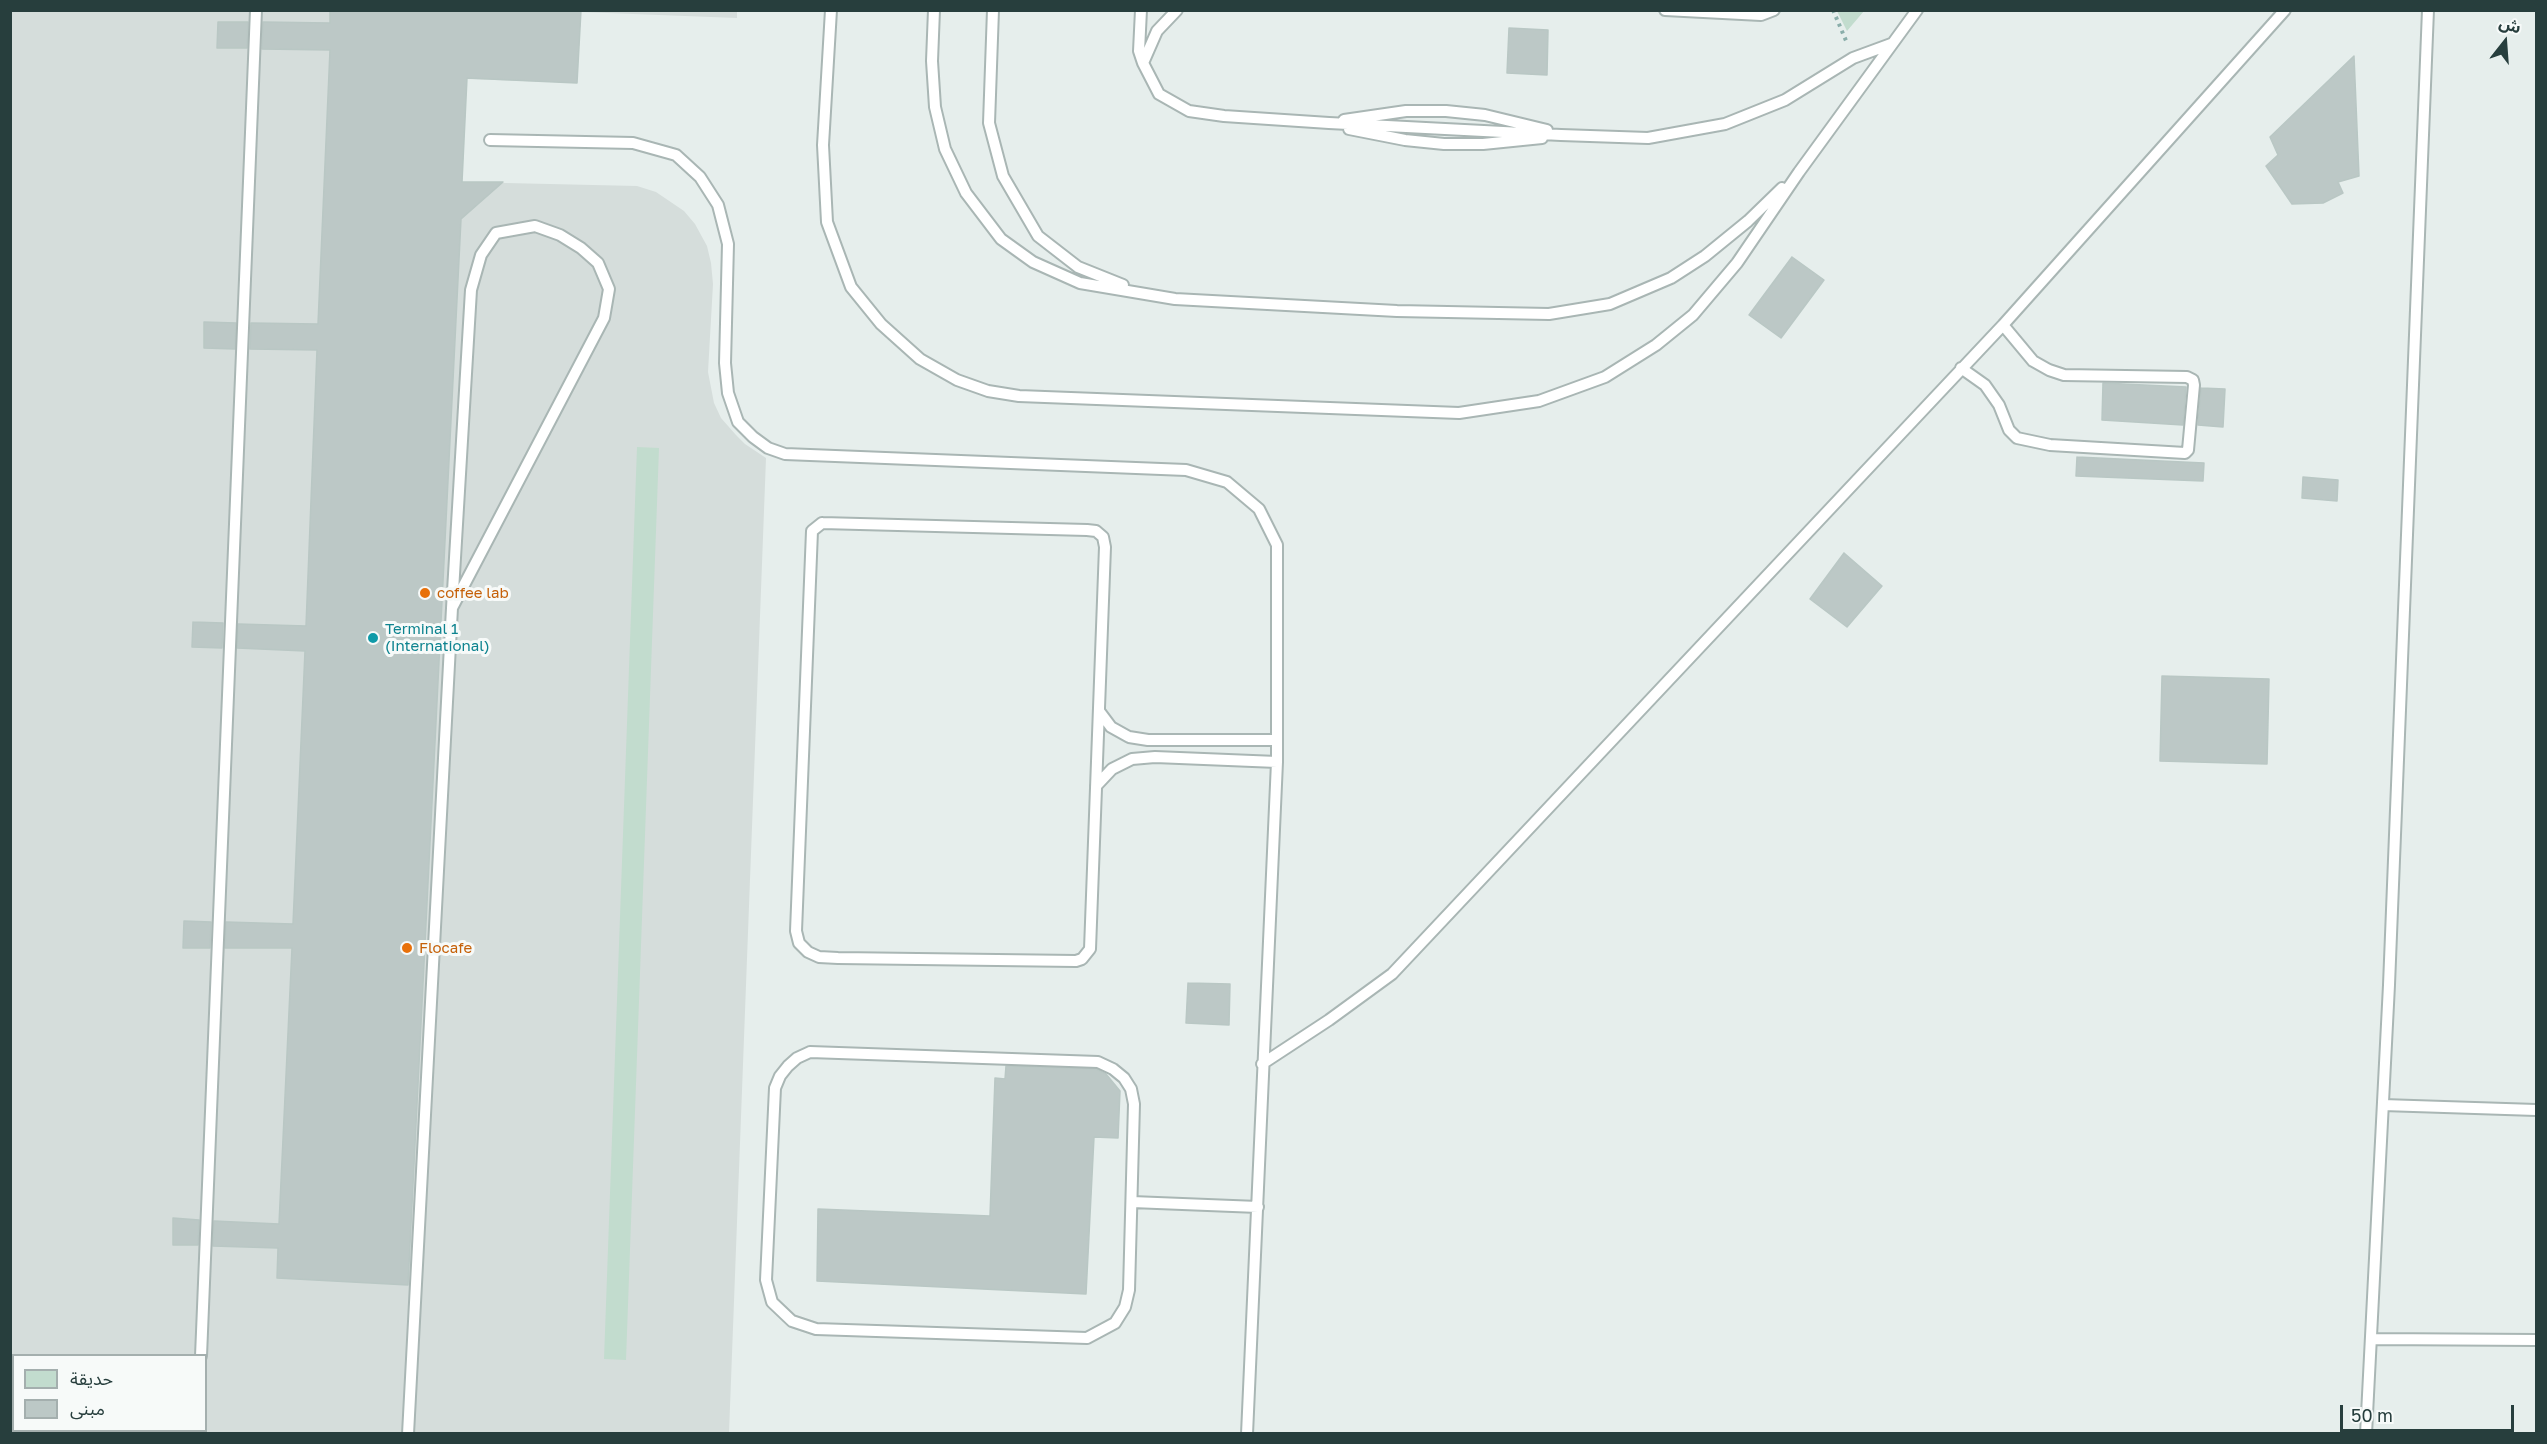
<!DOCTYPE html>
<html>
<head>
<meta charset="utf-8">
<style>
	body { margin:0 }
	#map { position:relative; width:2547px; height:1444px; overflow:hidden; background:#e6eeec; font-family:"Golos Text","Noto Sans Arabic",sans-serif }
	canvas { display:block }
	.frame { position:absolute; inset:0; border:12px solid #273e3d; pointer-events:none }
	.legend { position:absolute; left:12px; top:1354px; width:195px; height:78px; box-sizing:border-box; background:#f7faf9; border:2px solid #a4afae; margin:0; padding:8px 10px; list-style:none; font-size:18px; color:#273e3d }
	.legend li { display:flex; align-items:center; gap:12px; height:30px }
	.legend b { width:30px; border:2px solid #a4afae }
	.north { position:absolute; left:2475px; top:12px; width:60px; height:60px; -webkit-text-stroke:4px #f7faf9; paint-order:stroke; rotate:17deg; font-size:16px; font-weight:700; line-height:24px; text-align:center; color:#273e3d }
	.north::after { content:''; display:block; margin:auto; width:21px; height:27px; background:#273e3d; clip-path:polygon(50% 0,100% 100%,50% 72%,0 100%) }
	.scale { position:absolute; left:2340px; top:1405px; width:174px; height:27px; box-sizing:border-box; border:3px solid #273e3d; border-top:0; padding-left:8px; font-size:18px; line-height:21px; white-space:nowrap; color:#273e3d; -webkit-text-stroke:4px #f7faf9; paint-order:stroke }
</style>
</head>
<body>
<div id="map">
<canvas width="2547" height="1444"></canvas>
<div class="frame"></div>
<ul class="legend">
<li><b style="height:16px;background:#c2dcce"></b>حديقة</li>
<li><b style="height:16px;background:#bcc8c6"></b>مبنى</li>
</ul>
<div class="north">ش</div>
<div class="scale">50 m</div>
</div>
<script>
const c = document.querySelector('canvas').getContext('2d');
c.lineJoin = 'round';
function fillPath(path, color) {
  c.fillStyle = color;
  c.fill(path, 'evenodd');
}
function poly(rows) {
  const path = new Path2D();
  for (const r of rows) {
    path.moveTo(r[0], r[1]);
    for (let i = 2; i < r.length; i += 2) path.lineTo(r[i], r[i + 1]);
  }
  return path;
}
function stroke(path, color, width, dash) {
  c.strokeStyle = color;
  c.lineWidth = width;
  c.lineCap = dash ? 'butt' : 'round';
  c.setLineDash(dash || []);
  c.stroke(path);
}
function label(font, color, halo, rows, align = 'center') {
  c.font = font + ' "Golos Text",sans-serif';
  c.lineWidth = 6;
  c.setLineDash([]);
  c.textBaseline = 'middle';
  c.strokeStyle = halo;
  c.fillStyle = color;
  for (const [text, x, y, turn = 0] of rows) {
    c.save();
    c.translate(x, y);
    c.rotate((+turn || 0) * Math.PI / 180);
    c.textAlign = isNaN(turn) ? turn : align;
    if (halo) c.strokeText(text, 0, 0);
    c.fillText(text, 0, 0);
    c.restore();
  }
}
fillPath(poly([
	[10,11,737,11,737,18,581,12,577,83,467,79,462,182,637,186,656,192,684,211,695,224,707,246,711,263,713,284,708,372,714,403,721,418,736,435,745,444,766,458,729,1433,11,1433],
	[14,1356,206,1356,206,1430,14,1430]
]), '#d5dddb');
fillPath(poly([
	[1837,11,1864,11,1847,31],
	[637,447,659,448,626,1360,604,1359]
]), '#c2dcce');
const building = poly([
	[330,10,581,10,577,83,467,78,462,182,503,182,461,219,408,1285,277,1278,278,1248,213,1246,214,1221,279,1224,292,948,225,948,226,922,293,924,305,651,237,648,238,624,306,626,317,350,250,349,251,323,318,324,330,50,262,49,263,22,330,23,330,10],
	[218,22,248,22,247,48,217,48,218,22],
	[1509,28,1548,30,1547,75,1507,73,1509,28],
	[2354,56,2359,176,2338,182,2343,193,2323,203,2292,204,2266,166,2278,155,2270,137,2354,56],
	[1792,257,1824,280,1781,338,1749,315,1792,257],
	[204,322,236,323,235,349,204,348,204,322],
	[2103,383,2186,387,2183,425,2102,420,2103,383],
	[2201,388,2225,389,2223,427,2198,425,2201,388],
	[2077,457,2204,463,2203,481,2076,476,2077,457],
	[2303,477,2338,480,2337,501,2302,498,2303,477],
	[1844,553,1882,586,1847,627,1810,599,1844,553],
	[193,622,223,623,222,648,192,647,193,622],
	[2162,676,2269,679,2267,764,2160,761,2162,676],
	[184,921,211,922,210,948,183,948,184,921],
	[1188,983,1230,984,1229,1025,1186,1023,1188,983],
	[1006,1066,1096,1069,1106,1074,1120,1091,1118,1138,1094,1137,1086,1294,817,1281,818,1209,990,1216,995,1078,1005,1079,1006,1066],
	[173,1218,199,1220,198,1245,173,1245,173,1218]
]);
fillPath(building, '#bcc8c6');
stroke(building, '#b9c7c4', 1.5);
const lane = poly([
	[831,10,823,145,827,222,851,287,881,324,920,359,957,380,988,391,1019,396,1459,413,1539,401,1605,377,1656,345,1693,315,1737,263,1799,172,1917,10],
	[934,10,932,61,935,107,945,149,966,193,1001,239,1033,262,1080,283,1175,299,1397,311,1549,314,1610,304,1671,278,1705,256,1748,221,1782,188],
	[993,10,989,123,1003,176,1038,236,1078,267,1123,285],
	[1141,10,1139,51,1143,63,1159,94,1189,111,1224,116,1329,123,1561,135,1648,138,1725,124,1785,100,1853,58,1891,44],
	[1665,10,1761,15,1774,10],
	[1143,63,1157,31,1177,10],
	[1344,120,1406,111,1446,111,1485,115,1547,130],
	[1349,129,1405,140,1444,144,1483,144,1542,138],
	[490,140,633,143,676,155,700,177,718,205,728,244,725,363,728,393,738,422,753,437,768,448,785,454,1186,470,1227,482,1259,509,1277,545,1277,762,1247,1434],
	[1961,368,1985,385,1999,405,2009,430,2017,438,2050,445,2185,453,2188,450,2194,385,2193,380,2187,377,2064,375,2049,370,2033,361,2003,325],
	[822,523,1087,530,1096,531,1103,537,1105,547,1090,949,1082,959,1076,961,838,958,819,957,808,952,799,943,796,931,812,531,822,523],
	[1099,711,1111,727,1129,737,1148,740,1277,740],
	[1096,786,1112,769,1132,759,1155,757,1277,762],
	[810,1052,1098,1062,1113,1069,1124,1078,1131,1089,1134,1104,1129,1290,1125,1307,1115,1323,1087,1338,816,1329,792,1321,772,1302,766,1280,775,1088,780,1076,788,1066,797,1058,810,1052],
	[1262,1064,1329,1020,1392,974,2003,325,2285,10],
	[2383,1105,2536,1110],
	[1132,1202,1258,1207],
	[2372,1339,2536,1340],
	[201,1356,256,10],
	[198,1434,198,1430],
	[408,1434,452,608,471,290,481,255,496,233,535,226,560,235,581,248,598,263,609,289,604,318,452,608],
	[2366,1434,2389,985,2428,10]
]);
stroke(lane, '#a9b6b4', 14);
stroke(poly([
	[1833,10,1847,43]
]), '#8aaeaa', 4, [3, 4.5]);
stroke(lane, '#fff', 10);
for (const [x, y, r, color] of [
	[425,593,6,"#e8710a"],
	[373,638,6,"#0f9aa8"],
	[407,948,6,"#e8710a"]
]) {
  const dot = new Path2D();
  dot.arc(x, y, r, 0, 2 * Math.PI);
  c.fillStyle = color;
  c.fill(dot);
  stroke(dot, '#f7faf9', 2);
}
label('15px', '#c56008', '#f7faf9', [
	["coffee lab",437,593],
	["Flocafe",419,948]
], 'left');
label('15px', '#0d838f', '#f7faf9', [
	["Terminal 1",385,629],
	["(International)",385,646]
], 'left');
</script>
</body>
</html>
